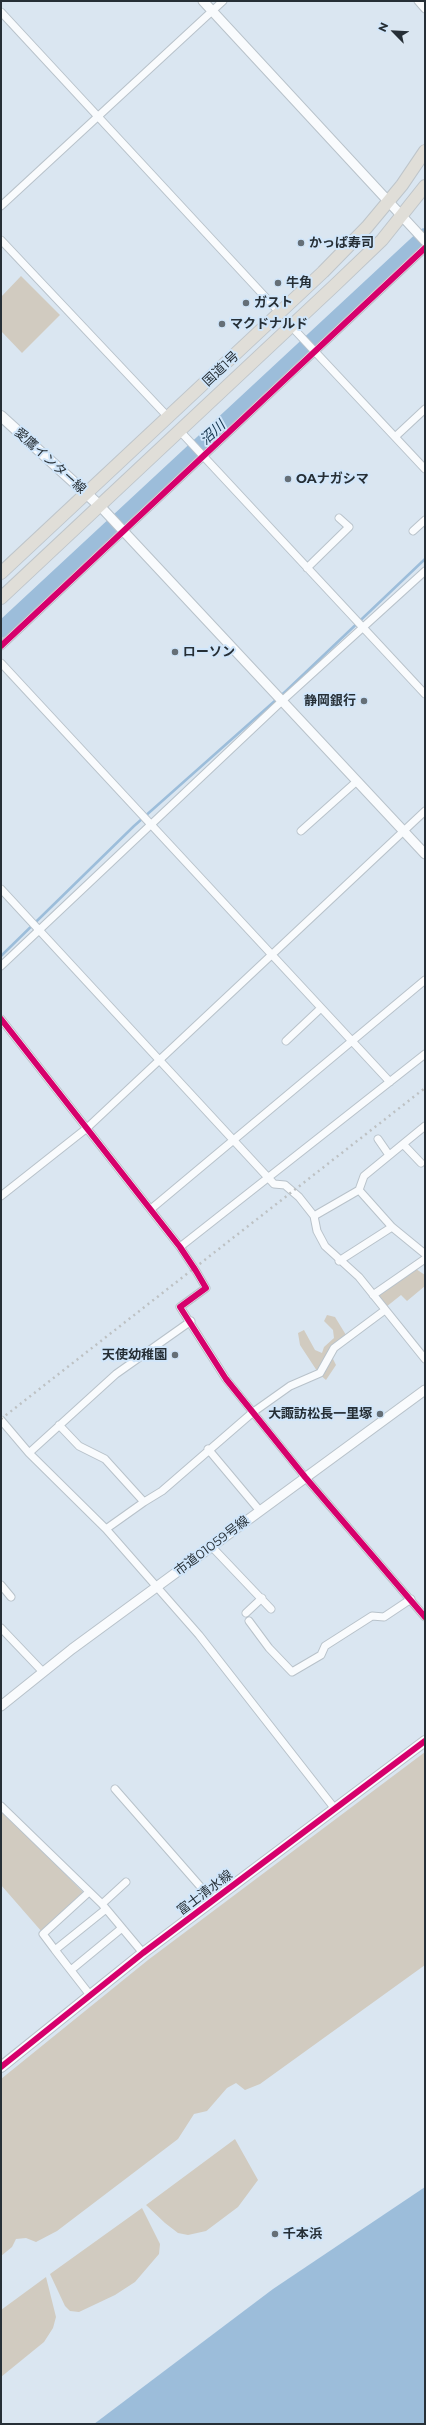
<!DOCTYPE html>
<html>
<head>
<meta charset="utf-8">
<style>
	body { margin:0 }
	#map { position:relative; width:426px; height:2425px; overflow:hidden; background:#dae6f1; font-family:Montserrat,sans-serif }
	canvas { display:block }
	.frame { position:absolute; inset:0; border:2px solid #262f36; pointer-events:none }
	.north { position:absolute; left:374px; top:12px; width:40px; height:40px; -webkit-text-stroke:3px #d1e6fa; paint-order:stroke; rotate:294deg; font-size:11px; font-weight:700; line-height:16px; text-align:center; color:#262f36 }
	.north::after { content:''; display:block; margin:auto; width:14px; height:18px; background:#262f36; clip-path:polygon(50% 0,100% 100%,50% 72%,0 100%) }
</style>
</head>
<body>
<div id="map">
<canvas width="426" height="2425"></canvas>
<div class="frame"></div>
<div class="north">N</div>
</div>
<script>
const c = document.querySelector('canvas').getContext('2d');
c.lineJoin = 'round';
function fillPath(path, color) {
  c.fillStyle = color;
  c.fill(path, 'evenodd');
}
function poly(rows) {
  const path = new Path2D();
  for (const r of rows) {
    path.moveTo(r[0], r[1]);
    for (let i = 2; i < r.length; i += 2) path.lineTo(r[i], r[i + 1]);
  }
  return path;
}
function stroke(path, color, width, dash) {
  c.strokeStyle = color;
  c.lineWidth = width;
  c.lineCap = dash ? 'butt' : 'round';
  c.setLineDash(dash || []);
  c.stroke(path);
}
function label(font, color, halo, rows, align = 'center') {
  c.font = font + ' Montserrat,"Noto Sans JP",sans-serif';
  c.lineWidth = 4;
  c.setLineDash([]);
  c.textBaseline = 'middle';
  c.strokeStyle = halo;
  c.fillStyle = color;
  for (const [text, x, y, turn = 0] of rows) {
    c.save();
    c.translate(x, y);
    c.rotate((+turn || 0) * Math.PI / 180);
    c.textAlign = isNaN(turn) ? turn : align;
    if (halo) c.strokeText(text, 0, 0);
    c.fillText(text, 0, 0);
    c.restore();
  }
}
fillPath(poly([
	[21,276,60,315,22,353,1,331,1,297],
	[416,1269,425,1275,425,1286,407,1301,401,1295,386,1307,376,1297],
	[327,1315,335,1317,346,1335,332,1357,336,1365,326,1380,319,1374,300,1345,298,1333,304,1330,315,1350,322,1353,324,1347,334,1338,333,1330,324,1321],
	[425,1752,425,1965,260,2084,245,2090,236,2083,227,2088,207,2111,194,2114,178,2139,57,2231,36,2242,26,2238,16,2239,12,2247,1,2256,1,2079,148,1960],
	[1,1810,84,1893,42,1932,1,1885],
	[235,2139,258,2180,238,2207,206,2231,188,2235,178,2233,165,2223,146,2205],
	[142,2208,160,2244,159,2254,135,2282,115,2295,79,2312,70,2311,65,2306,50,2274],
	[46,2277,56,2317,53,2328,44,2342,1,2377,1,2310]
]), '#d1cbc0');
fillPath(poly([
	[425,2187,425,2424,94,2424,273,2289]
]), '#9cbdda');
stroke(poly([
	[1,956,134,826,286,691,425,559]
]), '#9cbdda', 2.5);
stroke(poly([
	[1,630,425,236]
]), '#9cbdda', 16);
const minor = poly([
	[418,1,425,9],
	[1,12,281,314],
	[1,206,223,1],
	[1,240,169,418],
	[291,326,425,469],
	[179,430,425,694],
	[395,437,425,409],
	[413,531,425,520],
	[307,568,349,527,339,518],
	[1,646,425,248],
	[1,663,390,1082],
	[301,831,357,781],
	[1,889,274,1184,285,1185,299,1197,314,1216,317,1231,325,1246,359,1277,425,1359],
	[1,966,283,700,425,571],
	[1,1019,180,1247,196,1271,206,1288,180,1307,226,1379,305,1477,425,1617],
	[286,1041,321,1008],
	[378,1139,389,1155],
	[403,1144,421,1163],
	[359,1190,364,1176,425,1126],
	[1,1196,87,1128,425,811],
	[151,1209,425,980],
	[314,1216,359,1190,392,1227,425,1254],
	[180,1247,425,1054],
	[339,1261,392,1227],
	[373,1295,425,1259],
	[1,1420,29,1453,106,1529,199,1635,335,1809],
	[59,1425,79,1446,105,1459,144,1502,106,1529],
	[208,1449,260,1511],
	[29,1453,116,1374,191,1321],
	[144,1502,162,1491,252,1413,290,1386,320,1373,334,1348,385,1310],
	[212,1547,271,1609],
	[1,1585,11,1597],
	[246,1613,262,1598],
	[249,1621,269,1648,292,1672,321,1655,325,1646,372,1616,384,1617,411,1599],
	[1,1628,43,1672],
	[115,1789,213,1901],
	[1,1806,102,1904,143,1953],
	[102,1904,126,1882],
	[55,1950,43,1934,89,1892],
	[71,1970,122,1928],
	[90,1995,55,1950,106,1909]
]);
const tertiary = poly([
	[203,1,425,241],
	[100,506,425,854],
	[1,1706,72,1649,425,1390]
]);
const secondary = poly([
	[1,416,100,506],
	[1,2067,143,1953,425,1741]
]);
const trunk = poly([
	[1,573,323,272,367,227,402,185,425,151],
	[1,598,335,285,382,240,425,186]
]);
stroke(minor, '#b8c2ca', 9);
stroke(tertiary, '#b8c2ca', 11);
stroke(secondary, '#b8c2ca', 12);
stroke(trunk, '#bec5ca', 14);
stroke(minor, '#f9fbfd', 7);
stroke(tertiary, '#f9fbfd', 9);
stroke(secondary, '#f9fbfd', 10);
stroke(trunk, '#e0ded8', 12);
stroke(poly([
	[1,1419,425,1088]
]), '#bdc1c3', 2.5, [2, 4]);
stroke(poly([
	[1,646,425,248],
	[1,1019,180,1247,196,1271,206,1288,180,1307,226,1379,305,1477,425,1617],
	[1,2067,143,1953,425,1741]
]), '#d6006c', 6);
for (const [x, y, r, color] of [
	[301,243,4,"#656f77"],
	[278,283,4,"#656f77"],
	[246,303,4,"#656f77"],
	[222,324,4,"#656f77"],
	[288,479,4,"#656f77"],
	[175,652,4,"#656f77"],
	[364,701,4,"#656f77"],
	[175,1355,4,"#656f77"],
	[380,1414,4,"#656f77"],
	[275,2234,4,"#656f77"]
]) {
  const dot = new Path2D();
  dot.arc(x, y, r, 0, 2 * Math.PI);
  c.fillStyle = color;
  c.fill(dot);
  stroke(dot, '#d1e6fa', 1.5);
}
label('bold 13px', '#262f36', '#d1e6fa', [
	["かっぱ寿司",309,243],
	["牛角",286,283],
	["ガスト",254,303],
	["マクドナルド",230,324],
	["OAナガシマ",296,479],
	["ローソン",183,652],
	["静岡銀行",356,701,"right"],
	["天使幼稚園",167,1355,"right"],
	["大諏訪松長一里塚",372,1414,"right"],
	["千本浜",283,2234]
], 'left');
label('13px', '#262f36', '#d1e6fa', [
	["国道1号",221,369,-43],
	["愛鷹インター線",50,461,42],
	["市道01059号線",212,1546,-37],
	["富士清水線",205,1893,-37]
]);
label('italic 14px', '#0f3049', '#d1e6fa', [
	["沼川",213,433,-43]
]);
</script>
</body>
</html>
